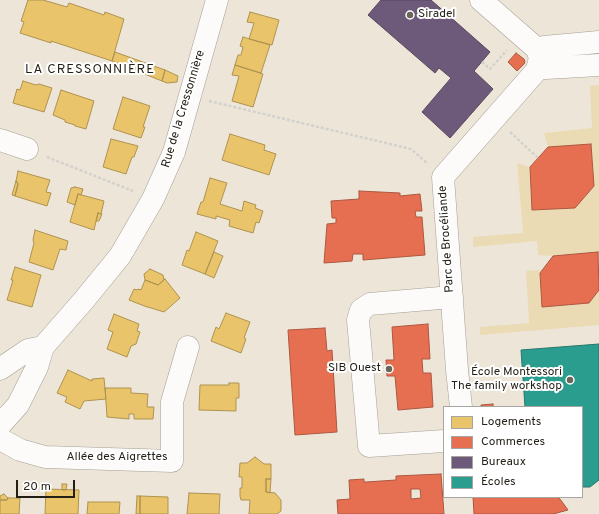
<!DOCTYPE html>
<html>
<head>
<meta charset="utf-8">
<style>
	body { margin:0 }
	#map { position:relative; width:599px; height:514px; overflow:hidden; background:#ede6d8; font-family:Overpass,sans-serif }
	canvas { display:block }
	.legend { position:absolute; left:443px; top:406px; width:140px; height:92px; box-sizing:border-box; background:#fff; border:1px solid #a7a5a1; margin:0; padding:5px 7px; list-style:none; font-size:12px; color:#231f15 }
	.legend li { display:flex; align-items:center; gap:8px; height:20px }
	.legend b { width:20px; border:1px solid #a7a5a1 }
	.scale { position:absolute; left:16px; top:480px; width:59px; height:18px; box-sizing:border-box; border:2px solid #231f15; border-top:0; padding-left:5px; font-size:12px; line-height:14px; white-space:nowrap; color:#231f15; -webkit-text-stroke:3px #fff; paint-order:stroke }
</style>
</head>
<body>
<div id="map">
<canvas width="599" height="514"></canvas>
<ul class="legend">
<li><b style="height:11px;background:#e9c46a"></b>Logements</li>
<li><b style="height:11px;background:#e76f51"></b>Commerces</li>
<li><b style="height:11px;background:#6d597a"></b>Bureaux</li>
<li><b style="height:11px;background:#2a9d8f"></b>Écoles</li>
</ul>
<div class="scale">20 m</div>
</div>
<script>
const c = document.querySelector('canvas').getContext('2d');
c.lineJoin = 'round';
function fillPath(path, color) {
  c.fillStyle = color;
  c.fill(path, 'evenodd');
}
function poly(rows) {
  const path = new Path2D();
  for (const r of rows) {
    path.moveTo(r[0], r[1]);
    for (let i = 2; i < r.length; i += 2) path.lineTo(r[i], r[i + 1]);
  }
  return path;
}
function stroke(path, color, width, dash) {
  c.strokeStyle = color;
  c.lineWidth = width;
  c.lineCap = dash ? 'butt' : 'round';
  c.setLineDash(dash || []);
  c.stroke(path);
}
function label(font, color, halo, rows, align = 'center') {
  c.font = font + ' Overpass,sans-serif';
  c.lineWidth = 4;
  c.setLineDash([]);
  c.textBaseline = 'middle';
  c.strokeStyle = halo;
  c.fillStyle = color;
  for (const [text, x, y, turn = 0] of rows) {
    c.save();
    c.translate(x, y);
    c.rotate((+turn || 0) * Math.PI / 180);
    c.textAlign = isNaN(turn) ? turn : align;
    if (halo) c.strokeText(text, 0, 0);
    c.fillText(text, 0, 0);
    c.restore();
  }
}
fillPath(poly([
	[599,85,599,266,598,252,553,256,538,255,537,241,473,247,473,237,523,233,517,163,530,167,532,210,575,208,594,186,591,144,548,147,544,133,592,128,590,86],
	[539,270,540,273,542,307,589,303,599,290,599,325,480,335,480,327,529,323,526,271]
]), '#ebdbb5');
const homes = poly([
	[28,0,43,0,67,7,69,3,104,15,105,12,124,19,112,61,51,41,51,43,20,33,24,22,21,21,28,0],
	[250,12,279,20,272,45,249,39,254,23,247,22,250,12],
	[243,37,270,45,261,73,235,65,238,55,241,55,243,47,240,46,243,37],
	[115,52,165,70,162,81,112,61,115,52],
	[235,65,263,74,253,107,232,101,239,76,232,75,235,65],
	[165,70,178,76,177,82,167,83,162,81,165,70],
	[23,81,36,85,39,84,52,88,44,112,13,103,17,89,20,90,23,81],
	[61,90,94,101,86,129,75,126,75,125,65,122,65,120,53,115,61,90],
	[123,97,150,106,143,127,145,127,141,138,113,129,123,97],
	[230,134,265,145,264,150,276,154,269,175,222,160,230,134],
	[111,139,138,146,134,157,132,157,126,174,103,167,111,139],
	[18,171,50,180,46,192,51,193,47,206,15,196,18,184,16,181,18,171],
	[210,178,227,183,220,204,242,211,244,201,256,205,255,208,263,211,259,223,256,222,253,233,229,226,230,220,216,216,216,219,197,214,201,202,203,202,210,178],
	[16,181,18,184,15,196,12,195,16,181],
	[75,187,83,189,81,195,78,194,75,205,67,202,71,188,75,187],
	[78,194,104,201,101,214,98,213,94,230,70,222,78,194],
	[98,213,102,214,99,221,96,221,98,213],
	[35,230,68,241,66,250,60,249,53,270,29,262,34,243,33,240,35,230],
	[196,232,218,241,205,274,182,265,187,250,189,251,196,232],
	[214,252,223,256,214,278,205,274,214,252],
	[15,267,41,275,32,307,7,300,13,280,11,280,15,267],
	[150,269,163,275,164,280,158,285,145,280,144,274,150,269],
	[165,279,180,298,164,312,148,307,147,307,129,300,134,289,137,290,138,289,141,290,145,280,158,285,165,279],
	[226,313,250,322,244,338,246,339,241,353,211,341,216,327,219,329,226,313],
	[114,314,139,324,137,331,140,332,136,344,131,346,127,357,107,349,113,332,108,330,114,314],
	[68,370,92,381,92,379,104,378,106,399,84,401,80,409,65,402,67,397,57,393,68,370],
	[229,383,239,383,239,398,236,398,236,411,199,410,200,385,229,385,229,383],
	[105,388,131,388,131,393,148,394,147,407,154,407,153,419,134,419,134,414,129,414,129,419,107,417,105,388],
	[255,457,264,464,271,464,271,479,266,479,266,492,275,493,281,500,281,511,277,514,249,514,250,500,241,500,240,496,240,488,242,488,242,477,239,477,240,463,247,463,255,457],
	[266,479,271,479,270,493,266,492,266,479],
	[62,484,67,484,66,490,62,490,62,484],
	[46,489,79,490,78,514,45,514,46,489],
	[189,493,220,494,219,514,187,514,189,493],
	[4,494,8,498,7,500,0,500,0,496,4,494],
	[137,496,140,496,140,514,136,514,137,496],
	[140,496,168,497,168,514,140,514,140,496],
	[8,498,20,498,19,514,0,514,0,500,7,500,8,498],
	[88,502,120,502,119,514,87,514,88,502]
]);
fillPath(homes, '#e9c46a');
stroke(homes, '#ae9250', 1);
const shops = poly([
	[516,53,524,59,525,62,524,64,517,71,508,62,516,53],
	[591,144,594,186,575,208,532,210,530,167,548,147,591,144],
	[359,191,400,193,400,196,420,194,422,211,415,211,416,217,422,217,425,255,363,260,363,254,353,254,352,261,324,263,327,224,336,223,336,218,332,218,331,201,359,199,359,191],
	[598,252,599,290,589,303,542,307,540,273,553,256,598,252],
	[428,324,430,359,422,359,423,373,431,373,433,407,398,410,395,376,387,376,386,360,394,360,392,327,428,324],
	[325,328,327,351,332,350,337,432,295,435,288,330,325,328],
	[493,404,493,407,481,407,481,405,493,404],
	[441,474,444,514,338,514,337,500,350,499,349,480,364,479,364,482,366,482,396,480,396,476,441,474],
	[411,489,420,489,421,498,411,499,411,489],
	[473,497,557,497,560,499,568,510,553,514,474,514,473,497]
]);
fillPath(shops, '#e76f51');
stroke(shops, '#ac573f', 1);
const offices = poly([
	[381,0,431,0,490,52,474,71,493,89,450,138,422,112,451,78,439,68,435,73,368,15,381,0]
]);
fillPath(offices, '#6d597a');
stroke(offices, '#57485c', 1);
const schools = poly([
	[599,344,599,480,590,487,582,487,582,407,525,407,521,350,599,344]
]);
fillPath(schools, '#2a9d8f');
stroke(schools, '#28776a', 1);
const minor = poly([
	[599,42,544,47,540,58,546,68,599,65],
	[0,140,27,149],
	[0,369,28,350,43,347],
	[461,407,457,370,443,177,537,70,540,58,537,49,481,0],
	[1,424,18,405,37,367,43,347,84,300,120,256,153,199,174,152,217,0],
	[0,439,20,450,45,457,172,461,172,402,188,347],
	[444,441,369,446,358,320,361,310,370,304,452,297]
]);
stroke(minor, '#a49e94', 23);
stroke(poly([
	[482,62,490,69,507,50],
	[209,101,411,149,428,164],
	[510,132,538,158],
	[47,157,133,191]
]), '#d3d1cd', 2.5, [3, 2]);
stroke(minor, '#fcfbf9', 22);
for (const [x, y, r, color] of [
	[410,15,4,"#6a6559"],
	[389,369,4,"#6a6559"],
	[570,380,4,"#6a6559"]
]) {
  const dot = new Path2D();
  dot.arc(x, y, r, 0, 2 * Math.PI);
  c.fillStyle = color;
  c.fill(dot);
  stroke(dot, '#fff', 1.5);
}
label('12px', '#231f15', '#fff', [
	["Siradel",418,15,"left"],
	["SIB Ouest",381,369],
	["École Montessori",562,373],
	["The family workshop",562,387]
], 'right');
label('12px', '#231f15', '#fff', [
	["Rue de la Cressonnière",184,109,-73],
	["Parc de Brocéliande",447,239,-94],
	["Allée des Aigrettes",117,458]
]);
c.letterSpacing = '1px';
label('13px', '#231f15', '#fff', [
	["LA CRESSONNIÈRE",90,70]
]);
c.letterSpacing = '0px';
</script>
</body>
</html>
